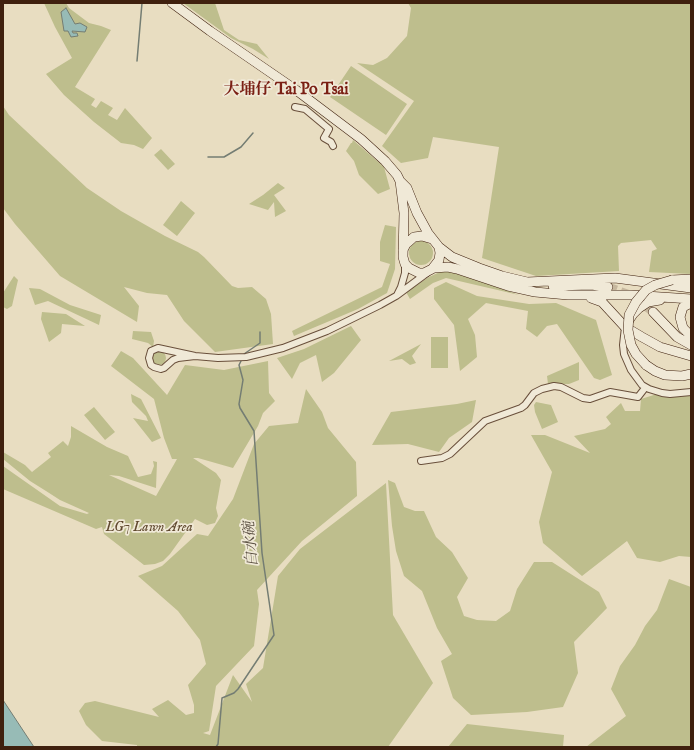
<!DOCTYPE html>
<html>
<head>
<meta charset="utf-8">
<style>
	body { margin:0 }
	#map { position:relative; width:694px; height:750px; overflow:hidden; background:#e8ddc1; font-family:"IM FELL English",serif }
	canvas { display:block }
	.frame { position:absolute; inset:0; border:4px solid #3f200e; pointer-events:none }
</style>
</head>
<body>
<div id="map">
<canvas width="694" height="750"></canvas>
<div class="frame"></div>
</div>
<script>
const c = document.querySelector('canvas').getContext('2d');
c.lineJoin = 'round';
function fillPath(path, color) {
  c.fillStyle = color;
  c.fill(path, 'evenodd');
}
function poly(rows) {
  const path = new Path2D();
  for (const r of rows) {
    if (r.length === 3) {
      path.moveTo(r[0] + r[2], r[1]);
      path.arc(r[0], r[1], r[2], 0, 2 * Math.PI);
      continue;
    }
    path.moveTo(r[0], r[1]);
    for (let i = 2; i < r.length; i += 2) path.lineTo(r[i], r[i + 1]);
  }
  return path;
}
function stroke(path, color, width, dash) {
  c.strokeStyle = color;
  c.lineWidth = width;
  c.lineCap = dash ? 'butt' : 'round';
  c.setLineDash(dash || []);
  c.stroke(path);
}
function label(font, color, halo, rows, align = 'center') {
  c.font = font + ' "IM FELL English","Noto Serif TC",serif';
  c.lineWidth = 3.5;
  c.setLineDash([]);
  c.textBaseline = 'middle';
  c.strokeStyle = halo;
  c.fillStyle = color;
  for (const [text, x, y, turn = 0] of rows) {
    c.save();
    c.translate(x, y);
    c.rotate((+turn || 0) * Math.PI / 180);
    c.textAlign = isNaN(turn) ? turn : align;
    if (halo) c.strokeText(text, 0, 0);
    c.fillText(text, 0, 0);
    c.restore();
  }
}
fillPath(poly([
	[44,3,66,3,69,8,89,23,101,26,111,30,75,87,95,99,91,105,96,108,101,101,113,108,108,115,117,120,125,108,152,138,143,149,134,145,121,143,94,122,64,95,46,74,72,58,55,27],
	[183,3,215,3,224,30,239,40,257,44,269,59,253,49,231,38],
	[408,3,691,3,691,274,649,272,652,251,657,249,651,240,621,243,618,246,619,271,536,276,482,258,499,147,433,137,428,158,401,163,382,146,414,101,357,63,373,65,387,58,407,36,411,8],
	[351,66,407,104,386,135,330,97],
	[3,106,9,115,87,188,121,211,165,236,198,252,204,257,232,286,238,288,252,287,266,299,271,314,273,344,215,352,184,321,167,295,147,293,124,287,139,306,137,322,60,276,15,224,3,208],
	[353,140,384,167,390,189,378,194,359,175,354,161,346,151,351,143,352,143],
	[161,149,175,164,168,170,154,155],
	[278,183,285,188,274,195,286,211,275,217,274,202,268,210,249,204,263,195],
	[181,201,195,213,177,236,163,225],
	[385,225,396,227,395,269,387,293,358,309,294,336,292,331,382,287,390,264,380,261,380,242],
	[421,253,12],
	[442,271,453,271,519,295,446,278,433,283,410,299,406,292,429,277],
	[14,276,18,280,12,306,7,309,3,307,3,293],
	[446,282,477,296,529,304,556,303,596,320,612,375,600,380,594,378,557,324,547,326,537,337,526,329,528,311,486,303,468,319,475,335,477,357,460,371,454,325,434,299,434,288],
	[29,288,40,289,70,305,101,315,99,325,48,301,35,305],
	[42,312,66,314,85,326,62,324,61,333,49,342,41,319],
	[351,326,361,340,334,373,322,382,316,355,300,363,292,379,277,358,304,349],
	[133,331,151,332,154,341,153,347,148,343,132,339],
	[431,337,448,337,448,368,431,368],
	[421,344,412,356,416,363,410,365,402,359,389,361],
	[159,358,7],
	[121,351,133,358,167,395,185,365,224,370,268,361,269,393,275,401,263,413,258,426,233,468,198,458,193,458,216,473,221,480,216,508,218,516,215,523,207,525,195,519,170,554,163,561,155,564,144,565,104,534,102,527,96,529,3,489,3,466,60,506,87,514,89,513,60,500,46,491,30,481,3,459,3,452,25,465,32,472,51,457,48,453,63,441,68,446,71,437,71,426,107,447,128,456,138,477,151,474,154,466,153,461,157,462,156,488,119,476,109,475,156,496,177,459,172,459,164,438,154,399,111,366],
	[579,362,579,380,569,384,548,384,547,376],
	[306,389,322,412,328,428,356,462,357,496,302,541,257,590,259,604,254,646,216,686,209,731,203,733,210,735,233,675,252,702,246,684,263,668,278,576,300,549,386,483,393,615,433,683,388,747,137,747,137,745,102,741,86,725,79,711,85,703,95,701,159,717,152,709,168,700,186,715,194,713,194,705,188,685,206,664,200,640,178,611,138,576,162,566,197,534,208,536,233,499,254,444,269,426,298,423],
	[131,394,141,399,161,438,152,442,133,418,148,421,146,416,132,402],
	[657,394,691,394,691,557,679,556,660,562,637,558,627,541,582,576,543,543,539,522,552,472,531,435,545,435,590,453,574,436,605,429,611,424,606,417,621,403,625,411,640,411,641,399],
	[476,400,472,422,449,438,439,452,408,444,372,445,391,412,457,404],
	[536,402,551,405,558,422,542,429,535,412,534,405],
	[94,407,115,432,105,440,84,415],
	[388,480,395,483,404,507,415,511,424,511,436,537,452,552,468,578,457,597,464,616,477,620,496,621,510,611,517,589,534,562,552,562,599,592,607,608,574,642,578,673,563,707,527,712,471,715,453,698,441,661,452,654,437,628,422,591,404,576,396,551,392,526],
	[669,579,691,587,691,747,586,747,626,716,611,689,620,666,635,645,645,626,657,610],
	[467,724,564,735,563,747,448,747]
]), '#bebe8d');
const water = poly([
	[66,8,75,24,80,23,87,27,85,32,72,31,73,33,77,33,78,36,71,37,68,31,64,31,61,12,66,8],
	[3,700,34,747,3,747,3,700]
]);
fillPath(water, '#97bbb6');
stroke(water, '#747d73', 1);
stroke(poly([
	[137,61,142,3],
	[208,157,224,157,241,147,253,133],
	[244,354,260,343,260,332],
	[216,747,218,744,222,698,234,693,238,689,274,635,262,553,254,431,240,408,239,404,243,380,239,365,242,359]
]), '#747d73', 1.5);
stroke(poly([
	[608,287,630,295,642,303,653,312]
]), '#c6b79d', 9, [9, 4.5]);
const minor = poly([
	[295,107,305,109,329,129,324,138,331,142,333,146],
	[398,293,401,287,405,273,405,264],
	[625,327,623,345,624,354,631,370,642,385,649,389,662,393,670,394,691,392],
	[195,356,178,358,173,360,164,368,161,369,154,367,151,365,149,358,151,351,158,348,195,356,218,358,246,357,283,348,327,331,380,305,396,296,427,273],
	[421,461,442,458,450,454,485,421,521,408,525,405,534,393,542,389,554,386,561,387,583,398,590,399,610,392,638,397,645,388]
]);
const secondary = poly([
	[172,3,210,31,296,90,361,139,385,161,397,175,400,181,404,213,403,257,405,264,409,268,419,273,424,273,432,269,439,260,440,253,439,247],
	[400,181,407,188,417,213,428,233,439,247,452,257,479,268,502,276,527,282,615,278,691,288],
	[403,250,406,244,414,237,422,236,432,239],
	[434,268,448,267,457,269,508,286,535,292,568,295,631,295,691,299],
	[672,280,691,279],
	[553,286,591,285,608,287],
	[591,298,602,302,625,327,642,337,660,347,691,356],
	[691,303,683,307,680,317,683,328,691,336],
	[653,312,677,337,691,345],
	[629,320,633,314,639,308,648,302,660,300],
	[646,365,655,371,665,375,682,376,691,374]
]);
stroke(minor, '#694f3b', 8);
stroke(secondary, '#3f200e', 10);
stroke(minor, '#f0e9d7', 6);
stroke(secondary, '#f0e9d7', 9);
const secondaryBridge = poly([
	[646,365,636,354,631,345,628,330,629,315,636,302,646,290,655,285,672,280]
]);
stroke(secondaryBridge, '#3f200e', 10, []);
stroke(secondaryBridge, '#f0e9d7', 9);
label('italic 14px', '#5f482e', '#f0e9d7', [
	["LG7 Lawn Area",149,528]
]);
label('italic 15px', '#594e40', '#f0e9d7', [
	["白水碗",252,544,-95]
]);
label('bold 16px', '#7a1f14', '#f0e9d7', [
	["大埔仔 Tai Po Tsai",286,91]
]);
</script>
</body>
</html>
